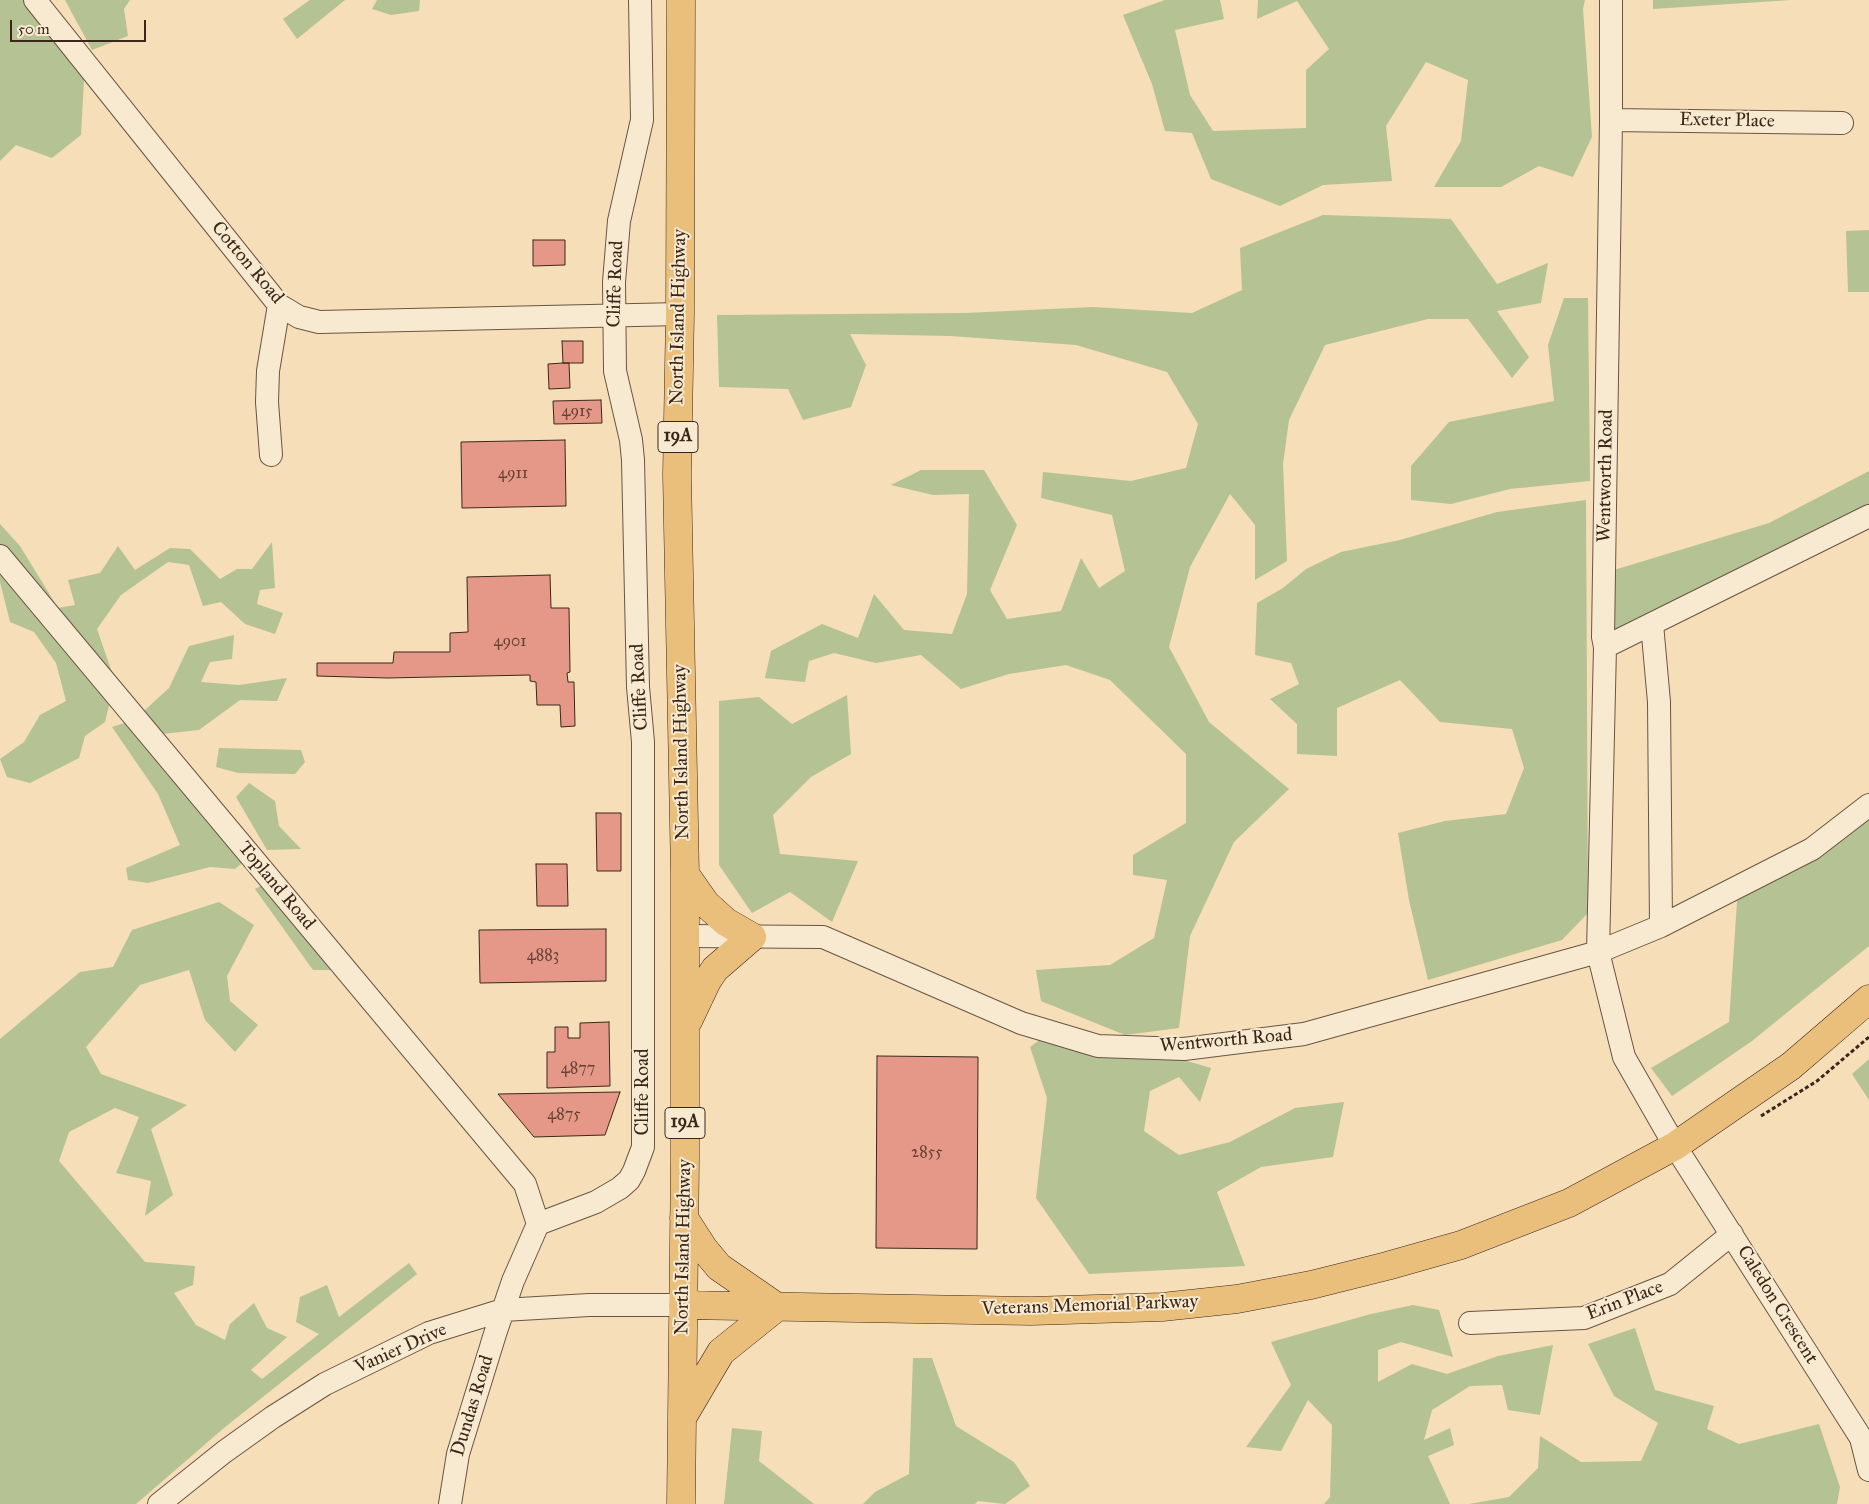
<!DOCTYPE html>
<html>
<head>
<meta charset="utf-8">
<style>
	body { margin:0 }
	#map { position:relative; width:1869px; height:1504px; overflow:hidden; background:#f5deb8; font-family:"IM FELL Great Primer",serif }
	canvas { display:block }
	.scale { position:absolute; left:10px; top:20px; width:136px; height:22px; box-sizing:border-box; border:2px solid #3b271a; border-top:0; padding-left:6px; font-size:15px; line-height:18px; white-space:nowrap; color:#3b271a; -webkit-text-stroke:4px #f8ead1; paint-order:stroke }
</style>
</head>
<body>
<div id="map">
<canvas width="1869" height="1504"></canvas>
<div class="scale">50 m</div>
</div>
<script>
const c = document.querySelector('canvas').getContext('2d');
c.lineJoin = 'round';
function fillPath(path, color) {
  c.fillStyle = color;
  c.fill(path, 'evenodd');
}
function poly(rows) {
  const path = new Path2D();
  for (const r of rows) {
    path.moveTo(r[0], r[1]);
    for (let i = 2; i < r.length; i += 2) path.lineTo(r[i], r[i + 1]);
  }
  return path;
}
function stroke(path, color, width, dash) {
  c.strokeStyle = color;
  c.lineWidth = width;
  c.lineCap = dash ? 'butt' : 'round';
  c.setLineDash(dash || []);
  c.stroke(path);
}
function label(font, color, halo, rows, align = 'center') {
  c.font = font + ' "IM FELL Great Primer",serif';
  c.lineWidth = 4;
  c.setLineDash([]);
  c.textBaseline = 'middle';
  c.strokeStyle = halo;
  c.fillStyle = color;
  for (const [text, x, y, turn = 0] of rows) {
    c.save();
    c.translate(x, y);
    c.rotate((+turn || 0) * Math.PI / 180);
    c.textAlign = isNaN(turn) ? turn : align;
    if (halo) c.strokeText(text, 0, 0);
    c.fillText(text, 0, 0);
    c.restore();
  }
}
fillPath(poly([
	[0,0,35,0,85,62,81,135,52,158,16,145,0,161],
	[65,0,130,0,124,9,128,36,92,50],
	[310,0,345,0,297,39,283,19],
	[377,0,420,0,419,11,391,15,372,9],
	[1165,0,1220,0,1224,19,1175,30,1190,95,1213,131,1306,128,1306,70,1329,49,1297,1,1257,19,1258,0,1585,0,1583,9,1592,137,1573,177,1539,166,1501,187,1434,187,1461,141,1468,80,1426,62,1386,126,1392,181,1323,185,1280,206,1211,179,1192,133,1165,131,1152,84,1123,15],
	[1653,0,1791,0,1653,9],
	[1323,215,1451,219,1497,284,1548,263,1541,303,1497,311,1529,357,1512,378,1468,319,1428,319,1325,345,1289,420,1283,464,1287,561,1255,580,1255,525,1230,494,1190,567,1169,647,1209,722,1289,789,1234,842,1190,936,1179,1028,1125,1035,1041,1001,1036,970,1110,965,1154,938,1167,880,1133,875,1133,855,1186,823,1186,754,1110,680,1066,665,1009,674,961,689,921,655,876,663,834,653,809,661,805,682,765,678,771,651,822,624,858,638,874,594,904,630,952,634,967,594,969,494,933,495,891,485,921,470,984,470,1017,525,990,590,1007,619,1061,611,1081,558,1099,588,1125,571,1112,515,1041,498,1043,472,1131,481,1186,468,1198,424,1167,372,1076,345,950,336,850,334,866,365,851,407,803,420,788,389,719,387,717,315,965,313,1093,307,1192,313,1242,290,1240,248],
	[1869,230,1869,292,1848,292,1846,231],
	[1564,298,1588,298,1590,481,1510,489,1451,504,1411,500,1411,466,1449,422,1554,401,1548,345],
	[1869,471,1869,516,1605,647,1604,573,1769,523],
	[1586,500,1588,913,1562,940,1428,980,1409,900,1398,833,1445,821,1506,814,1524,768,1512,729,1440,722,1400,680,1337,708,1337,756,1297,754,1297,724,1270,699,1299,684,1291,663,1255,655,1257,603,1283,588,1306,569,1341,552,1400,540,1497,512],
	[0,524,20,546,58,608,75,605,68,580,100,573,118,546,135,570,170,548,190,549,220,579,237,569,252,569,272,542,275,588,260,590,257,604,283,613,275,634,245,624,221,602,203,606,189,565,168,562,121,595,97,629,115,681,105,722,85,736,79,758,30,783,7,777,0,759,24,742,40,715,66,701,56,663,34,632,10,622,0,582],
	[234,635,232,659,210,662,201,682,239,685,287,678,277,701,240,700,199,730,162,734,256,852,235,869,210,867,148,883,128,880,126,868,180,845,158,794,112,727,134,720,169,688,189,646],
	[847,695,851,754,811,777,773,815,780,854,858,861,832,922,790,892,752,913,719,865,719,701,759,697,792,724],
	[219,748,301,750,305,762,295,774,238,773,216,767],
	[249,783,275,801,279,826,301,849,267,850,236,797],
	[1869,805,1869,946,1752,1041,1672,1096,1651,1068,1729,1022,1738,887],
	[277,877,335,970,313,970,255,889],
	[219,902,254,925,227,976,230,1001,258,1025,235,1052,205,1020,189,970,140,985,86,1047,101,1074,187,1105,151,1129,173,1195,145,1216,151,1181,116,1173,139,1117,115,1108,69,1132,59,1161,145,1262,195,1266,193,1285,174,1293,196,1325,225,1340,230,1324,254,1303,267,1328,287,1337,251,1370,262,1379,319,1334,296,1322,300,1297,327,1285,339,1317,409,1263,417,1274,224,1428,136,1504,0,1504,0,1039,80,972,113,967,132,930],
	[1049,1033,1163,1054,1211,1068,1200,1102,1179,1077,1150,1091,1144,1131,1179,1155,1230,1142,1295,1108,1344,1102,1333,1157,1261,1167,1217,1192,1245,1266,1089,1274,1036,1198,1047,1098,1030,1047],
	[1869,1059,1869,1100,1852,1074],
	[1413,1305,1439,1310,1453,1357,1401,1342,1378,1350,1378,1382,1412,1364,1447,1374,1498,1356,1553,1345,1540,1415,1508,1410,1502,1385,1470,1386,1432,1410,1424,1440,1450,1428,1454,1445,1428,1456,1450,1504,1324,1504,1330,1497,1332,1425,1308,1400,1281,1451,1246,1447,1291,1385,1271,1342,1371,1314],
	[1635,1328,1655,1390,1714,1406,1707,1429,1739,1444,1819,1424,1840,1487,1837,1504,1469,1504,1509,1497,1538,1468,1540,1436,1581,1462,1641,1461,1658,1423,1614,1396,1588,1344],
	[913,1358,932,1358,956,1426,1014,1462,1030,1486,1005,1504,978,1501,975,1504,863,1504,875,1492,909,1474],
	[732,1428,762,1431,759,1461,814,1504,724,1504]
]), '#b5c294');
const building = poly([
	[533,240,565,240,565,265,533,266,533,240],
	[562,341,583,341,583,363,563,363,562,341],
	[563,363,569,363,570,388,549,389,548,364,563,363],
	[601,400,602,423,554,424,553,401,601,400],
	[565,440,566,506,462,508,461,442,565,440],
	[550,575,551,608,569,608,570,672,567,673,568,682,574,682,575,726,561,727,560,705,537,705,536,682,530,681,530,675,387,678,317,676,317,663,393,663,394,652,450,652,450,633,468,632,467,577,550,575],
	[596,813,621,813,621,871,597,871,596,813],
	[536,864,567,864,568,906,537,906,536,864],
	[606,929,606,981,480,983,479,930,606,929],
	[609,1022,610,1086,547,1088,547,1052,555,1052,555,1027,568,1027,568,1038,580,1038,580,1023,609,1022],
	[877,1056,978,1057,977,1249,876,1248,877,1056],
	[620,1092,605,1135,534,1137,498,1094,620,1092]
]);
fillPath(building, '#e69888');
stroke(building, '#3b271a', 1);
const minor = poly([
	[35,0,279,305,299,317,319,322,680,314],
	[1611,0,1611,120,1603,637,1605,647,1598,952,1624,1057,1675,1146,1861,1438,1869,1470],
	[1611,120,1842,123],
	[271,455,267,402,268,371,279,305],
	[0,556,525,1184,538,1224],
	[1652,624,1659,702,1661,926,1812,849,1869,805],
	[1605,647,1869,516],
	[684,936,823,937,1021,1023,1098,1046,1184,1049,1304,1034,1598,952,1661,926],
	[1470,1323,1584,1318,1670,1284,1732,1234],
	[159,1504,224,1452,273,1417,325,1384,429,1333,503,1310,589,1305,683,1305],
	[450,1504,458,1454,495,1334,513,1281,538,1224,596,1202,620,1188,629,1180,634,1171,643,1147,643,742,638,687,633,460,631,440,615,371,614,282,619,221,642,120,640,0]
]);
const major = poly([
	[681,0,680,314,677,475,685,874,685,1158,681,1504],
	[685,874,706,904,726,922,752,937,715,969,707,981,688,1021],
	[684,1218,704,1249,719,1267,777,1307],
	[683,1305,1031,1311,1162,1307,1237,1299,1311,1285,1387,1266,1461,1245,1569,1203,1675,1146,1791,1066,1869,999],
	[682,1418,721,1352,777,1307]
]);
stroke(minor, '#6a5542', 24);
stroke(major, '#3b271a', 29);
stroke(poly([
	[1761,1116,1817,1081,1869,1037]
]), '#3b271a', 3, [4, 2.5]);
stroke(minor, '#f8ead1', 22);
stroke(major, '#eabf7c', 28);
label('16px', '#664336', null, [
	["4915",577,412],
	["4911",513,474],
	["4901",510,642],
	["4883",543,956],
	["4877",578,1069],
	["4875",564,1115],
	["2855",927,1153]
]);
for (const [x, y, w] of [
	[678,437,40],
	[685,1123,40]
]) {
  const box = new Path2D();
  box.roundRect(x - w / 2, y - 15.5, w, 31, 4);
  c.fillStyle = '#f8ead1';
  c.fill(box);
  stroke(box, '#3b271a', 1);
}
label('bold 18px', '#3b271a', null, [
	["19A",678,437],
	["19A",685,1123]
]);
label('19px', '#3b271a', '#f8ead1', [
	["Exeter Place",1727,121,1],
	["Cotton Road",247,263,50],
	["Cliffe Road",616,284,-88],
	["North Island Highway",679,317,-89],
	["Wentworth Road",1606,476,-89],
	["Cliffe Road",640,687,-93],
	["North Island Highway",682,752,-91],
	["Topland Road",276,886,50],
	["Wentworth Road",1226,1041,-5],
	["Cliffe Road",643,1092,-90],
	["North Island Highway",684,1247,-89],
	["Erin Place",1625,1301,-21],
	["Caledon Crescent",1777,1305,58],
	["Veterans Memorial Parkway",1090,1306,-2],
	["Vanier Drive",401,1349,-24],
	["Dundas Road",473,1406,-73]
]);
</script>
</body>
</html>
